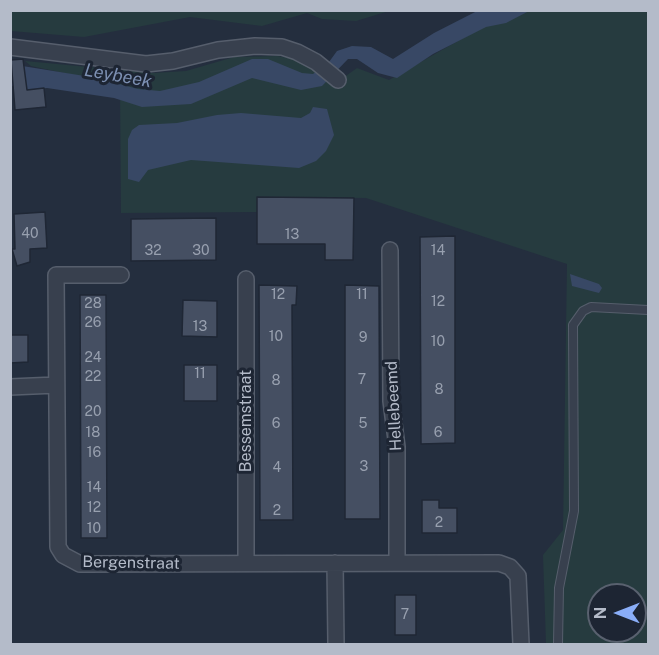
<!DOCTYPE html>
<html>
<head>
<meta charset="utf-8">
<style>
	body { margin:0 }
	#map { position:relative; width:659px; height:655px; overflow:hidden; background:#242e3e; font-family:"Public Sans",sans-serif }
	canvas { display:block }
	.frame { position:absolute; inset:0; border:12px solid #b4bbc9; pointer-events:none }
	.north { position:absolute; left:587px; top:583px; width:60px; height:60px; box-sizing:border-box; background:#1d2533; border:2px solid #59616f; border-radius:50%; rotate:270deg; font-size:16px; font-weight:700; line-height:24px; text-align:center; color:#b4bbc9 }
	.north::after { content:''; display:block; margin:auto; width:21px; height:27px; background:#8aaef8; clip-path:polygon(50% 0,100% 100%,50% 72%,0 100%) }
</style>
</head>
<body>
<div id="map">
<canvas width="659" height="655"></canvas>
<div class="frame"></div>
<div class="north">N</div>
</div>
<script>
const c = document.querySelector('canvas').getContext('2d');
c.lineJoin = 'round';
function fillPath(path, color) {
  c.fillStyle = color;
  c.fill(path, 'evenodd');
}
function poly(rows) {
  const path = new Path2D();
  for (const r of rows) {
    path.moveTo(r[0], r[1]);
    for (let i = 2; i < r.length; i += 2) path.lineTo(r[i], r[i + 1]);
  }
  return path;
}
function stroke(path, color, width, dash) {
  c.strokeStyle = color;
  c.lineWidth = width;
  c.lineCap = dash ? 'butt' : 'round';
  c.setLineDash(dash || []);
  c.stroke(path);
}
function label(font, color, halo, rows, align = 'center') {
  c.font = font + ' "Public Sans",sans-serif';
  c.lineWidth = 6;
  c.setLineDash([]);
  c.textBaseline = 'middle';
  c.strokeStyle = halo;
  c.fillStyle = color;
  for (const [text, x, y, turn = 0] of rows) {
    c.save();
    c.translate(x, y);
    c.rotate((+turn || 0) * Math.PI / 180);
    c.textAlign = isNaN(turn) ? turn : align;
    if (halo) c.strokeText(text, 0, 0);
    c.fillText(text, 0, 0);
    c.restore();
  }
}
fillPath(poly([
	[10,11,11,10,389,11,356,21,322,19,307,13,262,26,190,17,84,37,11,31],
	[511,11,648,11,648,644,546,644,543,555,563,530,567,264,366,198,258,197,257,212,121,213,120,85,31,66,25,61,153,73,186,71,234,57,277,56,305,61,333,85,357,68,389,80],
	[599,595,635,595,635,631,599,631]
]), '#263b3f');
fillPath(poly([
	[479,10,529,11,506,23,486,27,433,54,397,78,378,73,357,59,348,59,322,86,301,90,252,78,191,104,142,107,114,98,47,88,27,90,26,85,11,86,10,64,97,78,138,89,160,91,199,82,252,59,268,59,302,73,313,74,329,62,337,51,352,46,371,47,393,59,434,33],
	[313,107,327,109,334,135,326,151,316,161,299,168,191,160,148,170,139,182,128,179,128,139,132,130,139,125,177,123,217,115,241,113,301,118,310,113],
	[570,274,599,284,602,288,599,293,572,286]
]), '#384865');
const building = poly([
	[23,59,27,90,44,88,46,107,15,110,11,60,23,59],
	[257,197,354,198,353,260,325,260,325,244,257,244,257,197],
	[45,212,47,248,30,249,30,262,17,266,12,249,15,249,14,214,45,212],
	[216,218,216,260,131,261,131,219,216,218],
	[455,236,455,443,421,444,420,237,455,236],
	[259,285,297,286,296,305,292,305,293,520,260,520,259,285],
	[345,285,379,286,380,519,345,519,345,285],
	[80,295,106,295,107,538,81,538,80,295],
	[183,300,217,301,217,337,182,336,183,300],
	[10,335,28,335,28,362,10,363,10,335],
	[184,365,217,365,217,401,184,401,184,365],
	[422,500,439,500,439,508,457,508,457,533,422,533,422,500],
	[395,595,416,595,416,635,395,635,395,595]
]);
fillPath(building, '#454f62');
stroke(building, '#1f2735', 1.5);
const lane = poly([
	[558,644,559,588,574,511,573,325,583,311,591,307,648,310]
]);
const street = poly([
	[10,47,146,64,173,61,218,50,255,46,282,47,297,52,316,62,338,80],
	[390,250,391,401,397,447,397,563],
	[121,275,56,275,58,547,63,555,80,564,499,563,510,567,518,576,521,644],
	[246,279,246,563],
	[10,387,56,385],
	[335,563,336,644]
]);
stroke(lane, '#565e6c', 10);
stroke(street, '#565e6c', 18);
stroke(lane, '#38404e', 8);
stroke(street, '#38404e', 15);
label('14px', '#98a0af', null, [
	["40",30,234],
	["13",292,235],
	["32",153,251],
	["30",201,251],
	["14",438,251],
	["12",278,295],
	["11",362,295],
	["12",438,302],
	["28",93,304],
	["26",93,323],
	["13",200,327],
	["10",276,337],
	["9",363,338],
	["10",438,342],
	["24",93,358],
	["11",200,374],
	["22",93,377],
	["7",362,380],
	["8",276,381],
	["8",439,390],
	["20",93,412],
	["6",276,424],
	["5",363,424],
	["18",93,433],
	["6",438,433],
	["16",94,453],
	["3",364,467],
	["4",277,468],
	["14",94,488],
	["12",94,508],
	["2",277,511],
	["2",439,523],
	["10",94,529],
	["7",405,615]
]);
label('16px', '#b4bbc9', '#1d2533', [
	["Hellebeemd",394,406,-93],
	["Bessemstraat",246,421,-90],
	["Bergenstraat",131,563,1]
]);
label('italic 18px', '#7c8fb1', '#1d2533', [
	["Leybeek",118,76,10]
]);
</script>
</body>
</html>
